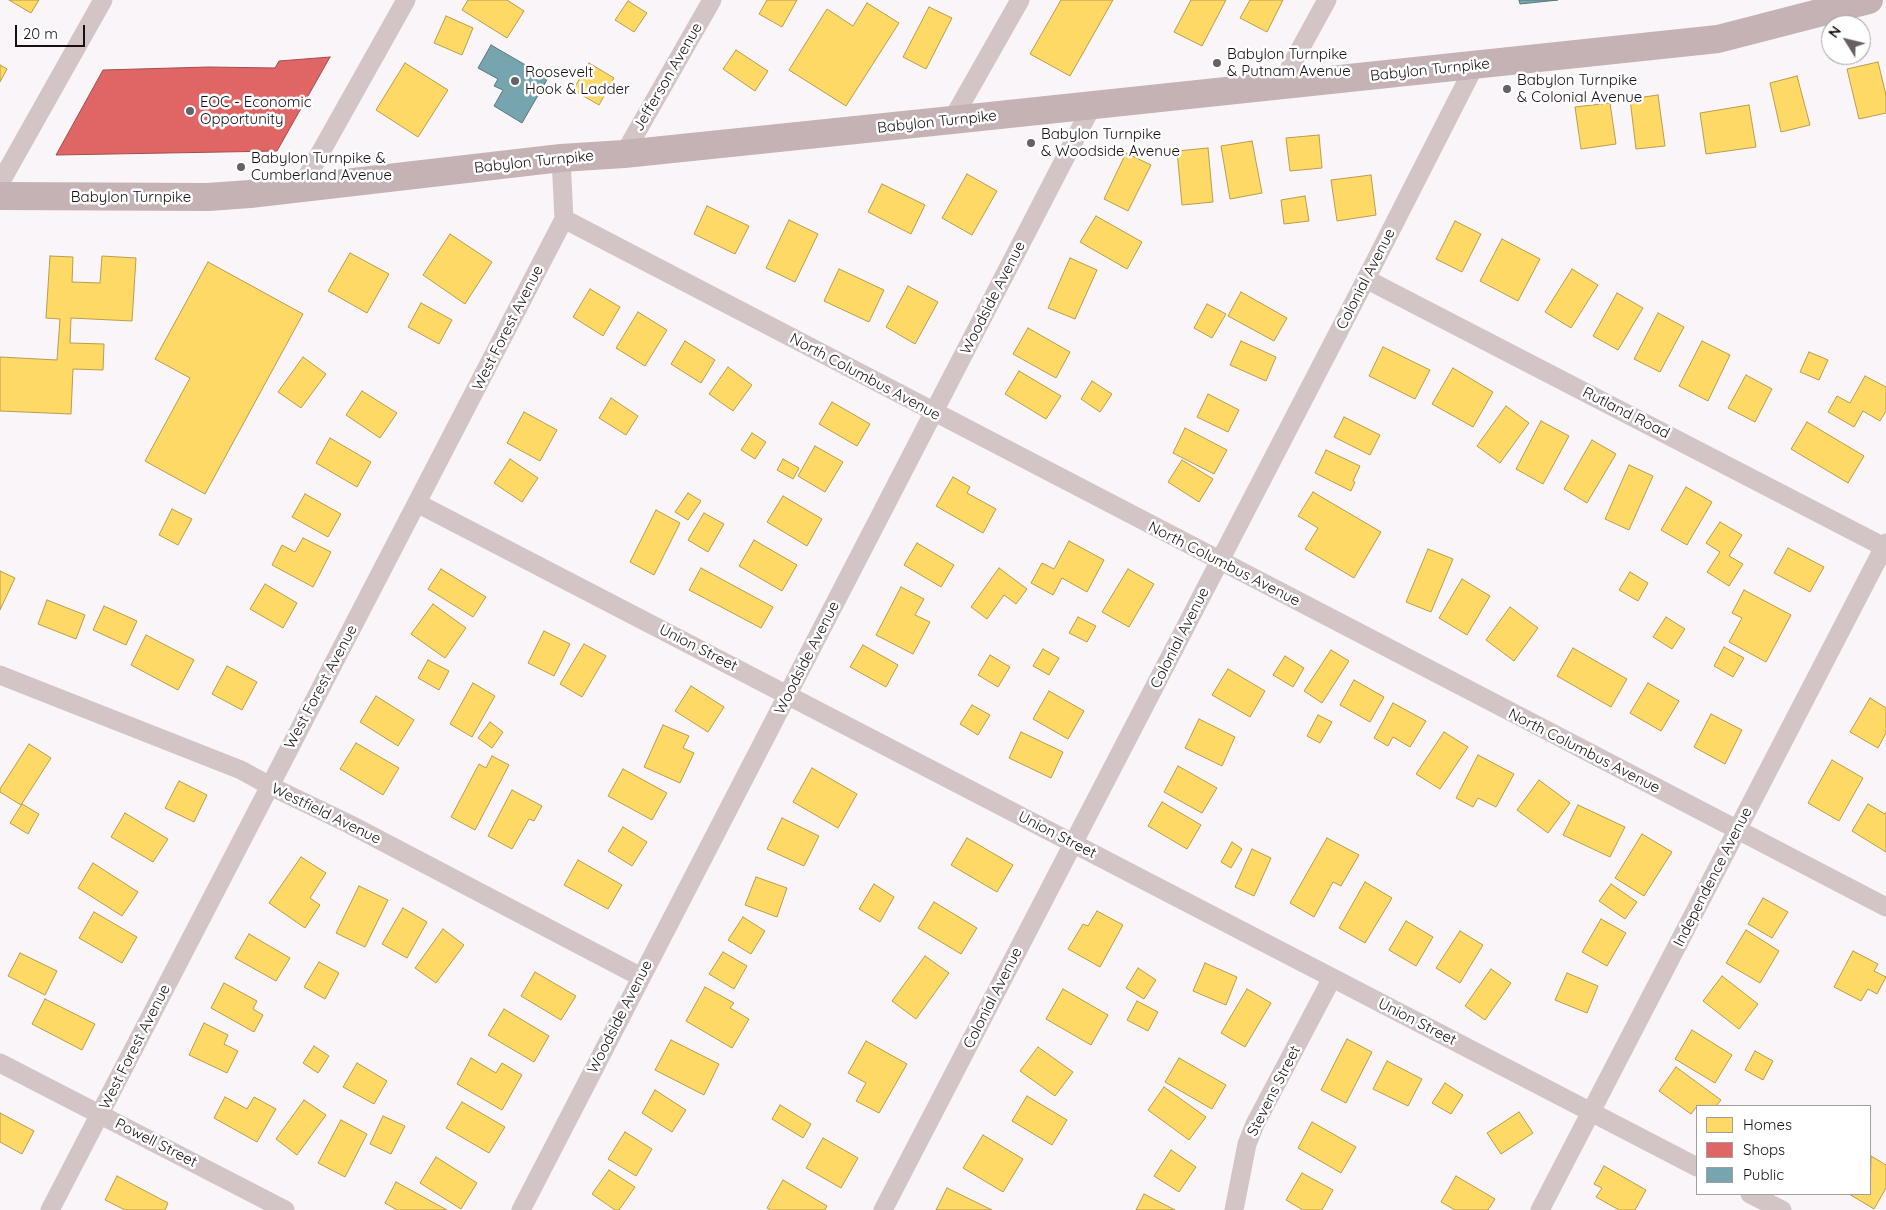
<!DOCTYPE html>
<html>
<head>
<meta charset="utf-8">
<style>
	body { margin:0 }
	#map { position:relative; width:1886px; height:1210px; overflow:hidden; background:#faf5f8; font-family:Quicksand,sans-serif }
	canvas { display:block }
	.legend { position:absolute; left:1696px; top:1105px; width:175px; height:90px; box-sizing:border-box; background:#fff; border:1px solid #a39fa1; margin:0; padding:6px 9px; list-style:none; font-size:15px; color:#180f14 }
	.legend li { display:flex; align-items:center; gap:10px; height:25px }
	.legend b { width:25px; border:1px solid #a39fa1 }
	.north { position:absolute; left:1821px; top:15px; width:50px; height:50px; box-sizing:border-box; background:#fff; border:1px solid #a39fa1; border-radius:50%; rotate:306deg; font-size:14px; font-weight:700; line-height:20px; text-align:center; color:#180f14 }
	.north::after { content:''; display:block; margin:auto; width:18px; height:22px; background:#676064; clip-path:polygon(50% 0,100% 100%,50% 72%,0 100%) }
	.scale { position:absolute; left:15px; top:25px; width:70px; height:22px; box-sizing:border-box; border:2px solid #180f14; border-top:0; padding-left:6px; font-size:15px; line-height:18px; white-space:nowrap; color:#180f14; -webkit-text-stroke:4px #fff; paint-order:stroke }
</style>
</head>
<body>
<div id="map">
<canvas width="1886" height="1210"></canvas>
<ul class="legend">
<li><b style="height:14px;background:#ffd966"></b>Homes</li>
<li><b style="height:14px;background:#e06666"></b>Shops</li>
<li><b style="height:14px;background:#76a5af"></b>Public</li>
</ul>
<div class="north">N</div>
<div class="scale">20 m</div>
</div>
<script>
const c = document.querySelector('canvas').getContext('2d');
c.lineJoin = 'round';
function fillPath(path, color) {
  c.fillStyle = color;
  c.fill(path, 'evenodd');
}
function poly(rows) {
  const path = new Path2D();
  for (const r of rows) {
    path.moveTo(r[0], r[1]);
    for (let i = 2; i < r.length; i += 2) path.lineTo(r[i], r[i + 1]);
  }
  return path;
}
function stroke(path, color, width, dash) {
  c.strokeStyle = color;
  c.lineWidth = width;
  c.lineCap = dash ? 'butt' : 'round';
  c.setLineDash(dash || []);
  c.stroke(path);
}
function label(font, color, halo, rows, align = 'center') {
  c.font = font + ' Quicksand,sans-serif';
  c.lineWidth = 5;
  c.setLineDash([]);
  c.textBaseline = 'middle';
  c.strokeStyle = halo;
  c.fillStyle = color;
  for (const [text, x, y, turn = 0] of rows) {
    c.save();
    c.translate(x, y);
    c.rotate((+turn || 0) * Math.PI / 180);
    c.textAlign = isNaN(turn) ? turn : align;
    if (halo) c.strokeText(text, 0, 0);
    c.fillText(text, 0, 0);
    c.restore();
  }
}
const homes = poly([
	[9,0,39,0,31,13,9,0],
	[468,0,507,0,524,11,507,38,462,10,468,0],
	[767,0,797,0,782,27,759,14,767,0],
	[1061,0,1113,0,1070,76,1030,54,1061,0],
	[1191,0,1226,0,1202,46,1174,32,1191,0],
	[1250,0,1283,0,1267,32,1240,18,1250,0],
	[628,1,647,13,634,32,615,20,628,1],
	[867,3,899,23,846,106,789,70,827,9,853,26,867,3],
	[929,7,952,18,926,69,903,57,929,7],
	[446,16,473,28,462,55,434,43,446,16],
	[736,50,768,71,755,91,723,69,736,50],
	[1878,62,1886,95,1886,113,1859,119,1847,69,1878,62],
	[405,63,448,90,418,137,376,110,405,63],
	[589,63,614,78,599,105,573,90,589,63],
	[0,65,7,69,0,82,0,65],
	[1797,76,1810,125,1781,132,1770,83,1797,76],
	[1658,95,1665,146,1636,149,1630,99,1658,95],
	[1610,103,1616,144,1581,149,1575,107,1610,103],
	[1749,105,1756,147,1706,154,1700,113,1749,105],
	[1319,135,1322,168,1290,171,1286,138,1319,135],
	[1252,141,1262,193,1230,199,1221,146,1252,141],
	[1208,148,1213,202,1182,205,1177,151,1208,148],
	[1126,153,1151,165,1128,211,1104,199,1126,153],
	[967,174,997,191,972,235,942,218,967,174],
	[1371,175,1376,215,1337,221,1331,180,1371,175],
	[882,184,925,205,911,234,868,212,882,184],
	[1305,196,1309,221,1284,224,1281,200,1305,196],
	[707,206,749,226,735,254,694,234,707,206],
	[1096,216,1142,242,1127,269,1080,242,1096,216],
	[789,220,818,234,795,282,766,268,789,220],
	[1455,221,1481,234,1462,272,1436,259,1455,221],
	[450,234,492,262,465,304,423,275,450,234],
	[1502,239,1540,259,1518,301,1480,281,1502,239],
	[350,253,389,274,367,313,328,291,350,253],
	[50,256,73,257,72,282,100,283,102,256,136,258,132,321,71,318,70,343,104,344,103,370,73,369,71,414,0,411,0,357,57,360,60,319,46,318,50,256],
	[1070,258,1097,270,1075,319,1048,308,1070,258],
	[208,262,303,314,205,494,145,461,190,378,155,359,208,262],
	[839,269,884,290,869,322,824,301,839,269],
	[1572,269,1598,285,1571,328,1545,312,1572,269],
	[908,286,938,302,915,344,886,327,908,286],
	[590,289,620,307,603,336,573,317,590,289],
	[1241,292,1287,318,1274,341,1228,316,1241,292],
	[1617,293,1643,308,1618,350,1593,336,1617,293],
	[421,303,452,320,439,344,408,327,421,303],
	[1207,304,1226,314,1212,338,1194,328,1207,304],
	[638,312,667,330,645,366,616,348,638,312],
	[1658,313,1684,327,1660,372,1634,359,1658,313],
	[1028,328,1070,352,1056,378,1013,354,1028,328],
	[685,341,715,360,701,383,671,364,685,341],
	[1241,341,1276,357,1266,381,1230,365,1241,341],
	[1702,341,1730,355,1708,401,1679,386,1702,341],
	[1383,347,1430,370,1415,399,1369,376,1383,347],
	[1809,352,1828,360,1819,380,1800,372,1809,352],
	[303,357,326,374,301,408,278,392,303,357],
	[728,367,752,385,733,411,709,394,728,367],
	[1453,368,1493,392,1473,427,1432,404,1453,368],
	[1019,371,1061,396,1046,419,1005,394,1019,371],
	[1746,375,1772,389,1755,422,1728,408,1746,375],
	[1865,376,1886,387,1886,411,1880,421,1863,411,1854,427,1828,412,1837,396,1850,403,1865,376],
	[1092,381,1112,394,1100,412,1081,399,1092,381],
	[362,391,397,413,380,438,346,415,362,391],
	[1208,394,1239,410,1228,432,1197,417,1208,394],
	[611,398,638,416,626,435,599,418,611,398],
	[832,402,870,424,857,446,819,424,832,402],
	[1506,406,1529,423,1500,463,1477,446,1506,406],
	[524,412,557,430,540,461,507,443,524,412],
	[1344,417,1380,435,1370,455,1334,437,1344,417],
	[1541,421,1569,436,1543,484,1516,469,1541,421],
	[1807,422,1864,456,1848,483,1791,449,1807,422],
	[1185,428,1227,450,1214,474,1173,453,1185,428],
	[752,433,766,442,755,459,741,450,752,433],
	[330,438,371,462,357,487,316,463,330,438],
	[1592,440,1616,454,1587,503,1564,489,1592,440],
	[815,446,843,462,825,492,798,476,815,446],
	[1326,450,1360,466,1353,481,1355,482,1351,491,1315,473,1326,450],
	[510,459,538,478,522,502,494,483,510,459],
	[783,459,799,468,793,479,777,470,783,459],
	[1182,460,1213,479,1199,502,1168,482,1182,460],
	[1629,465,1653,476,1629,530,1605,519,1629,465],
	[953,477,970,487,967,493,996,509,983,533,936,506,953,477],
	[1686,487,1712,502,1687,545,1661,530,1686,487],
	[1313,492,1381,532,1354,578,1305,549,1318,528,1298,516,1313,492],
	[688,493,701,501,688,520,675,512,688,493],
	[305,494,341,514,328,537,292,517,305,494],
	[783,496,822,519,807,546,767,522,783,496],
	[172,509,192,519,178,545,159,535,172,509],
	[656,510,680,523,654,575,630,562,656,510],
	[704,513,724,524,708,552,688,540,704,513],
	[1720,522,1742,535,1729,556,1743,564,1729,586,1707,572,1720,552,1706,543,1720,522],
	[303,538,331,552,313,587,272,565,282,545,295,552,303,538],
	[754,540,797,565,782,591,739,566,754,540],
	[1069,541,1104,560,1087,592,1062,578,1053,595,1031,583,1042,563,1054,569,1069,541],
	[917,543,954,565,941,587,904,565,917,543],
	[1788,548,1824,567,1810,592,1774,573,1788,548],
	[1428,549,1453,559,1431,612,1406,602,1428,549],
	[701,568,773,607,761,628,689,590,701,568],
	[999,568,1027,589,1016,604,1004,595,987,619,971,607,999,568],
	[441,569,486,597,473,617,428,589,441,569],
	[1128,569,1154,584,1129,627,1102,612,1128,569],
	[0,571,15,578,0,610,0,571],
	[1630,572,1648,583,1638,601,1619,590,1630,572],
	[1462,579,1490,596,1467,635,1439,618,1462,579],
	[265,584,297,603,283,628,250,609,265,584],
	[901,587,924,599,915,615,930,622,913,654,876,635,901,587],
	[1744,590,1791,615,1766,662,1729,642,1742,618,1732,613,1744,590],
	[47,600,85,615,76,639,38,624,47,600],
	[433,604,466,628,445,658,411,634,433,604],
	[104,606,137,621,126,645,93,630,104,606],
	[1510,607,1538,628,1514,661,1486,640,1510,607],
	[1078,617,1096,626,1087,642,1069,633,1078,617],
	[1666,617,1685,629,1672,649,1653,637,1666,617],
	[544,631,570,644,554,676,528,663,544,631],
	[146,635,194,660,178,690,131,665,146,635],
	[584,644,606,656,582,697,560,684,584,644],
	[863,645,898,665,886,687,850,667,863,645],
	[1724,647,1744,658,1733,677,1714,666,1724,647],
	[1573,648,1627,679,1611,707,1557,676,1573,648],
	[1043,649,1059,658,1049,675,1033,666,1043,649],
	[1331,650,1349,661,1322,703,1304,691,1331,650],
	[990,655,1010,667,998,687,978,675,990,655],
	[1285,656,1304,668,1293,687,1273,675,1285,656],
	[428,660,449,671,439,690,418,678,428,660],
	[227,666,257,682,242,710,212,694,227,666],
	[1228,669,1265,691,1250,717,1212,695,1228,669],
	[1354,680,1384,697,1370,722,1340,705,1354,680],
	[473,683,495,696,472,737,450,724,473,683],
	[1648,683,1679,701,1661,731,1630,713,1648,683],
	[691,686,724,707,708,732,675,711,691,686],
	[1049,691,1084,711,1068,739,1033,719,1049,691],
	[376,696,414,720,398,746,360,722,376,696],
	[1870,698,1886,708,1886,733,1878,748,1850,732,1870,698],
	[1393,703,1426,721,1410,747,1393,737,1388,746,1374,738,1393,703],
	[972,705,990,715,978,735,960,724,972,705],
	[1711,714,1742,730,1725,764,1694,747,1711,714],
	[1318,715,1332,722,1320,743,1307,736,1318,715],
	[1199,719,1235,737,1222,766,1185,748,1199,719],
	[490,722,503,732,492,748,478,738,490,722],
	[663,725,689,736,683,748,694,753,680,783,644,767,663,725],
	[1021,732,1063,752,1051,778,1009,758,1021,732],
	[1444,732,1468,747,1440,789,1416,774,1444,732],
	[356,743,399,768,383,795,340,769,356,743],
	[29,744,51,758,21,805,0,792,0,789,29,744],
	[1478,755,1514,774,1496,807,1478,798,1473,807,1456,798,1478,755],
	[492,756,509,765,475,830,451,817,479,764,486,768,492,756],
	[1832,760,1863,778,1839,821,1808,803,1832,760],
	[1178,766,1217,788,1202,813,1164,792,1178,766],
	[812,768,857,794,838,828,793,802,812,768],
	[623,769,667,793,652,820,608,796,623,769],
	[1539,780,1570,803,1548,833,1517,810,1539,780],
	[179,781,207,795,194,822,165,808,179,781],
	[512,790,542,806,534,821,529,819,512,849,488,836,512,790],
	[1162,802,1201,825,1187,849,1148,826,1162,802],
	[22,804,39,814,28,834,10,823,22,804],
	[1868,804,1885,814,1886,812,1886,852,1852,831,1868,804],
	[1578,805,1625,827,1610,857,1563,835,1578,805],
	[125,813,168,839,153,862,111,837,125,813],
	[782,818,819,836,804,866,767,849,782,818],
	[623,827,647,842,632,866,608,851,623,827],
	[1642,834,1672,852,1644,896,1615,878,1642,834],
	[967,838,1013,865,997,892,951,865,967,838],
	[1327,838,1359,855,1341,886,1333,882,1314,917,1290,903,1327,838],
	[1232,842,1242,849,1231,868,1221,862,1232,842],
	[1252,849,1271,858,1254,896,1235,887,1252,849],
	[301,857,326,873,310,898,320,905,305,928,269,903,301,857],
	[578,860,622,885,608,909,564,885,578,860],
	[93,863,138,892,122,916,78,888,93,863],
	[756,877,787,888,777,917,745,905,756,877],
	[1365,882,1392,898,1365,943,1339,928,1365,882],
	[874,884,894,897,880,922,859,909,874,884],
	[1611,884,1637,902,1625,919,1599,901,1611,884],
	[359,886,388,900,365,947,336,933,359,886],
	[1763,898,1788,912,1772,938,1748,924,1763,898],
	[934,902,977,928,961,954,918,928,934,902],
	[403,908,427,922,407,958,382,944,403,908],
	[1097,911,1123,925,1100,967,1068,949,1083,924,1088,926,1097,911],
	[94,912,137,937,122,963,79,938,94,912],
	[743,917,765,931,751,954,728,940,743,917],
	[1601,919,1626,933,1607,966,1582,952,1601,919],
	[1406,921,1433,937,1416,966,1389,950,1406,921],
	[443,929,464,945,436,983,415,968,443,929],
	[1746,930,1779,951,1760,983,1726,963,1746,930],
	[1460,931,1483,945,1460,983,1436,968,1460,931],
	[249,934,290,958,276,981,235,958,249,934],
	[1853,951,1878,964,1874,971,1886,977,1877,994,1868,989,1861,1001,1834,987,1853,951],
	[723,952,747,966,734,989,709,974,723,952],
	[20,953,57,971,45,995,8,976,20,953],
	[925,956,949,973,916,1019,892,1001,925,956],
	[319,962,339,973,325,999,304,987,319,962],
	[1205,963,1237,977,1226,1005,1193,991,1205,963],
	[1138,968,1156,980,1144,999,1126,988,1138,968],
	[1491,969,1511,983,1485,1020,1465,1006,1491,969],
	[535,972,576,996,561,1020,521,996,535,972],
	[1567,973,1598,986,1587,1013,1555,1000,1567,973],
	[1722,976,1758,1004,1739,1029,1703,1001,1722,976],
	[224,983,257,1001,253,1009,263,1015,254,1032,211,1008,224,983],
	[705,987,734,1003,730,1008,749,1019,732,1048,686,1021,705,987],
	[1063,989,1108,1015,1091,1045,1046,1019,1063,989],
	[1247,989,1271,1003,1245,1047,1221,1033,1247,989],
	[45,999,95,1024,82,1050,32,1024,45,999],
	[1137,1001,1158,1012,1148,1031,1127,1020,1137,1001],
	[504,1009,549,1036,534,1062,488,1035,504,1009],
	[204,1023,228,1035,224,1044,238,1051,227,1073,189,1055,204,1023],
	[1692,1030,1732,1055,1715,1083,1675,1059,1692,1030],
	[1347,1039,1372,1052,1346,1103,1321,1090,1347,1039],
	[671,1040,719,1064,704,1095,655,1070,671,1040],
	[866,1041,907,1064,879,1113,856,1101,866,1083,848,1073,866,1041],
	[314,1046,329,1056,318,1073,303,1063,314,1046],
	[1038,1047,1073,1072,1055,1096,1020,1071,1038,1047],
	[1755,1051,1773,1061,1763,1080,1745,1070,1755,1051],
	[471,1058,496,1073,502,1063,522,1075,502,1110,457,1084,471,1058],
	[1179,1058,1226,1085,1212,1109,1165,1082,1179,1058],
	[1387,1061,1422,1079,1408,1106,1373,1089,1387,1061],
	[357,1063,387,1081,374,1104,343,1087,357,1063],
	[1676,1067,1721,1100,1716,1106,1697,1106,1691,1114,1659,1091,1676,1067],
	[1445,1083,1463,1095,1451,1114,1432,1103,1445,1083],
	[1164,1087,1206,1117,1189,1140,1148,1110,1164,1087],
	[655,1090,686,1110,672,1132,642,1113,655,1090],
	[1027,1096,1067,1120,1052,1145,1012,1121,1027,1096],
	[225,1097,247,1109,254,1097,276,1109,257,1142,214,1118,225,1097],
	[304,1100,326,1115,297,1155,276,1139,304,1100],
	[462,1102,505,1127,489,1153,446,1128,462,1102],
	[780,1105,811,1124,803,1138,772,1119,780,1105],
	[1519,1112,1533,1133,1501,1154,1487,1133,1519,1112],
	[0,1113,34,1131,22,1154,0,1142,0,1113],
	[383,1116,405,1126,391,1154,370,1144,383,1116],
	[341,1120,367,1134,345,1177,318,1163,341,1120],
	[1312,1122,1356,1147,1341,1173,1298,1148,1312,1122],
	[625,1132,652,1149,636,1176,608,1159,625,1132],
	[983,1135,1023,1159,1003,1192,963,1168,983,1135],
	[823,1138,858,1158,841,1188,806,1168,823,1138],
	[1171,1150,1196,1167,1179,1192,1154,1176,1171,1150],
	[1871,1156,1886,1165,1886,1188,1874,1209,1849,1194,1870,1194,1871,1156],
	[436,1157,477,1183,461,1209,420,1183,436,1157],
	[1604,1166,1646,1190,1635,1210,1619,1210,1596,1197,1602,1188,1594,1184,1604,1166],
	[609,1170,635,1187,619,1210,615,1210,592,1194,609,1170],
	[1302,1173,1333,1190,1322,1210,1303,1210,1286,1200,1302,1173],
	[117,1176,168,1203,165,1210,125,1210,105,1200,117,1176],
	[1456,1176,1495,1199,1488,1210,1455,1210,1441,1202,1456,1176],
	[783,1180,827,1206,825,1210,771,1210,767,1208,783,1180],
	[396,1182,447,1210,397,1210,385,1203,396,1182],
	[947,1188,992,1210,936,1210,947,1188],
	[1144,1194,1175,1210,1136,1210,1144,1194]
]);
fillPath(homes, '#ffd966');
stroke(homes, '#ba9c4d', 1);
const shops = poly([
	[330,57,277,151,56,155,103,70,209,67,275,68,279,61,330,57]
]);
fillPath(shops, '#e06666');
stroke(shops, '#a44c4d', 1);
const public = poly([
	[1519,0,1558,0,1520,4,1519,0],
	[491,45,548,78,522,123,494,106,503,90,494,86,498,79,478,68,491,45]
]);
fillPath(public, '#76a5af');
stroke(public, '#5a7880', 1);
stroke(poly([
	[1281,84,1327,0],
	[952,120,1020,0],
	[624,154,712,0],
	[0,183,103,0],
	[300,189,406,0],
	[564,219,1886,907],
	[1366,279,1886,548],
	[417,503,1697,1167],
	[0,675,241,770,270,786,349,824,641,977],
	[0,1063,285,1210],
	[1750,1194,1782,1210],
	[50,1210,564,219,561,158],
	[521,1210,1092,106],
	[883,1210,1366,279,1475,65],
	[1234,1210,1247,1144,1255,1124,1332,978],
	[1540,1210,1886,543]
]), '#d3c5c6', 19);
stroke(poly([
	[0,196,208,197,250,194,561,158,624,154,952,120,1718,39,1869,0]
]), '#c4b2b4', 28);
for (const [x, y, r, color] of [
	[1217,63,5,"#676064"],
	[515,81,5,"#676064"],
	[1507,89,5,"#676064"],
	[190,111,5,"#676064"],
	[1031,143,5,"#676064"],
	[241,167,5,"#676064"]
]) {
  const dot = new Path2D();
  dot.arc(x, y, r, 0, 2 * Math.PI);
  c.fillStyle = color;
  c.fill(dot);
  stroke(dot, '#fff', 2);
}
label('15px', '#180f14', '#fff', [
	["Babylon Turnpike",1227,54],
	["& Putnam Avenue",1227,71],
	["Roosevelt",525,72],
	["Hook & Ladder",525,89],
	["Babylon Turnpike",1517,80],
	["& Colonial Avenue",1517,97],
	["EOC - Economic",200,102],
	["Opportunity",200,119],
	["Babylon Turnpike",1041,134],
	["& Woodside Avenue",1041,151],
	["Babylon Turnpike &",251,158],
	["Cumberland Avenue",251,175]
], 'left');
label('15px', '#180f14', '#fff', [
	["Babylon Turnpike",1430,70,-6],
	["Jefferson Avenue",668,77,-60],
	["Babylon Turnpike",937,122,-6],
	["Babylon Turnpike",534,162,-6],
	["Babylon Turnpike",131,197],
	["Colonial Avenue",1366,279,-63],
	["Woodside Avenue",993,298,-63],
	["West Forest Avenue",508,328,-63],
	["North Columbus Avenue",865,377,28],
	["Rutland Road",1626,413,27],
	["North Columbus Avenue",1224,564,27],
	["Colonial Avenue",1180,638,-63],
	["Union Street",698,648,27],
	["Woodside Avenue",807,658,-63],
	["West Forest Avenue",321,687,-62],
	["North Columbus Avenue",1584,751,27],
	["Westfield Avenue",326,814,26],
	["Union Street",1057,835,27],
	["Independence Avenue",1713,877,-63],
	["Colonial Avenue",993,998,-63],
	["Woodside Avenue",620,1017,-63],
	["Union Street",1417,1022,27],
	["West Forest Avenue",135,1047,-63],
	["Stevens Street",1274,1091,-63],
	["Powell Street",156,1143,27]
]);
</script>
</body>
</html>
